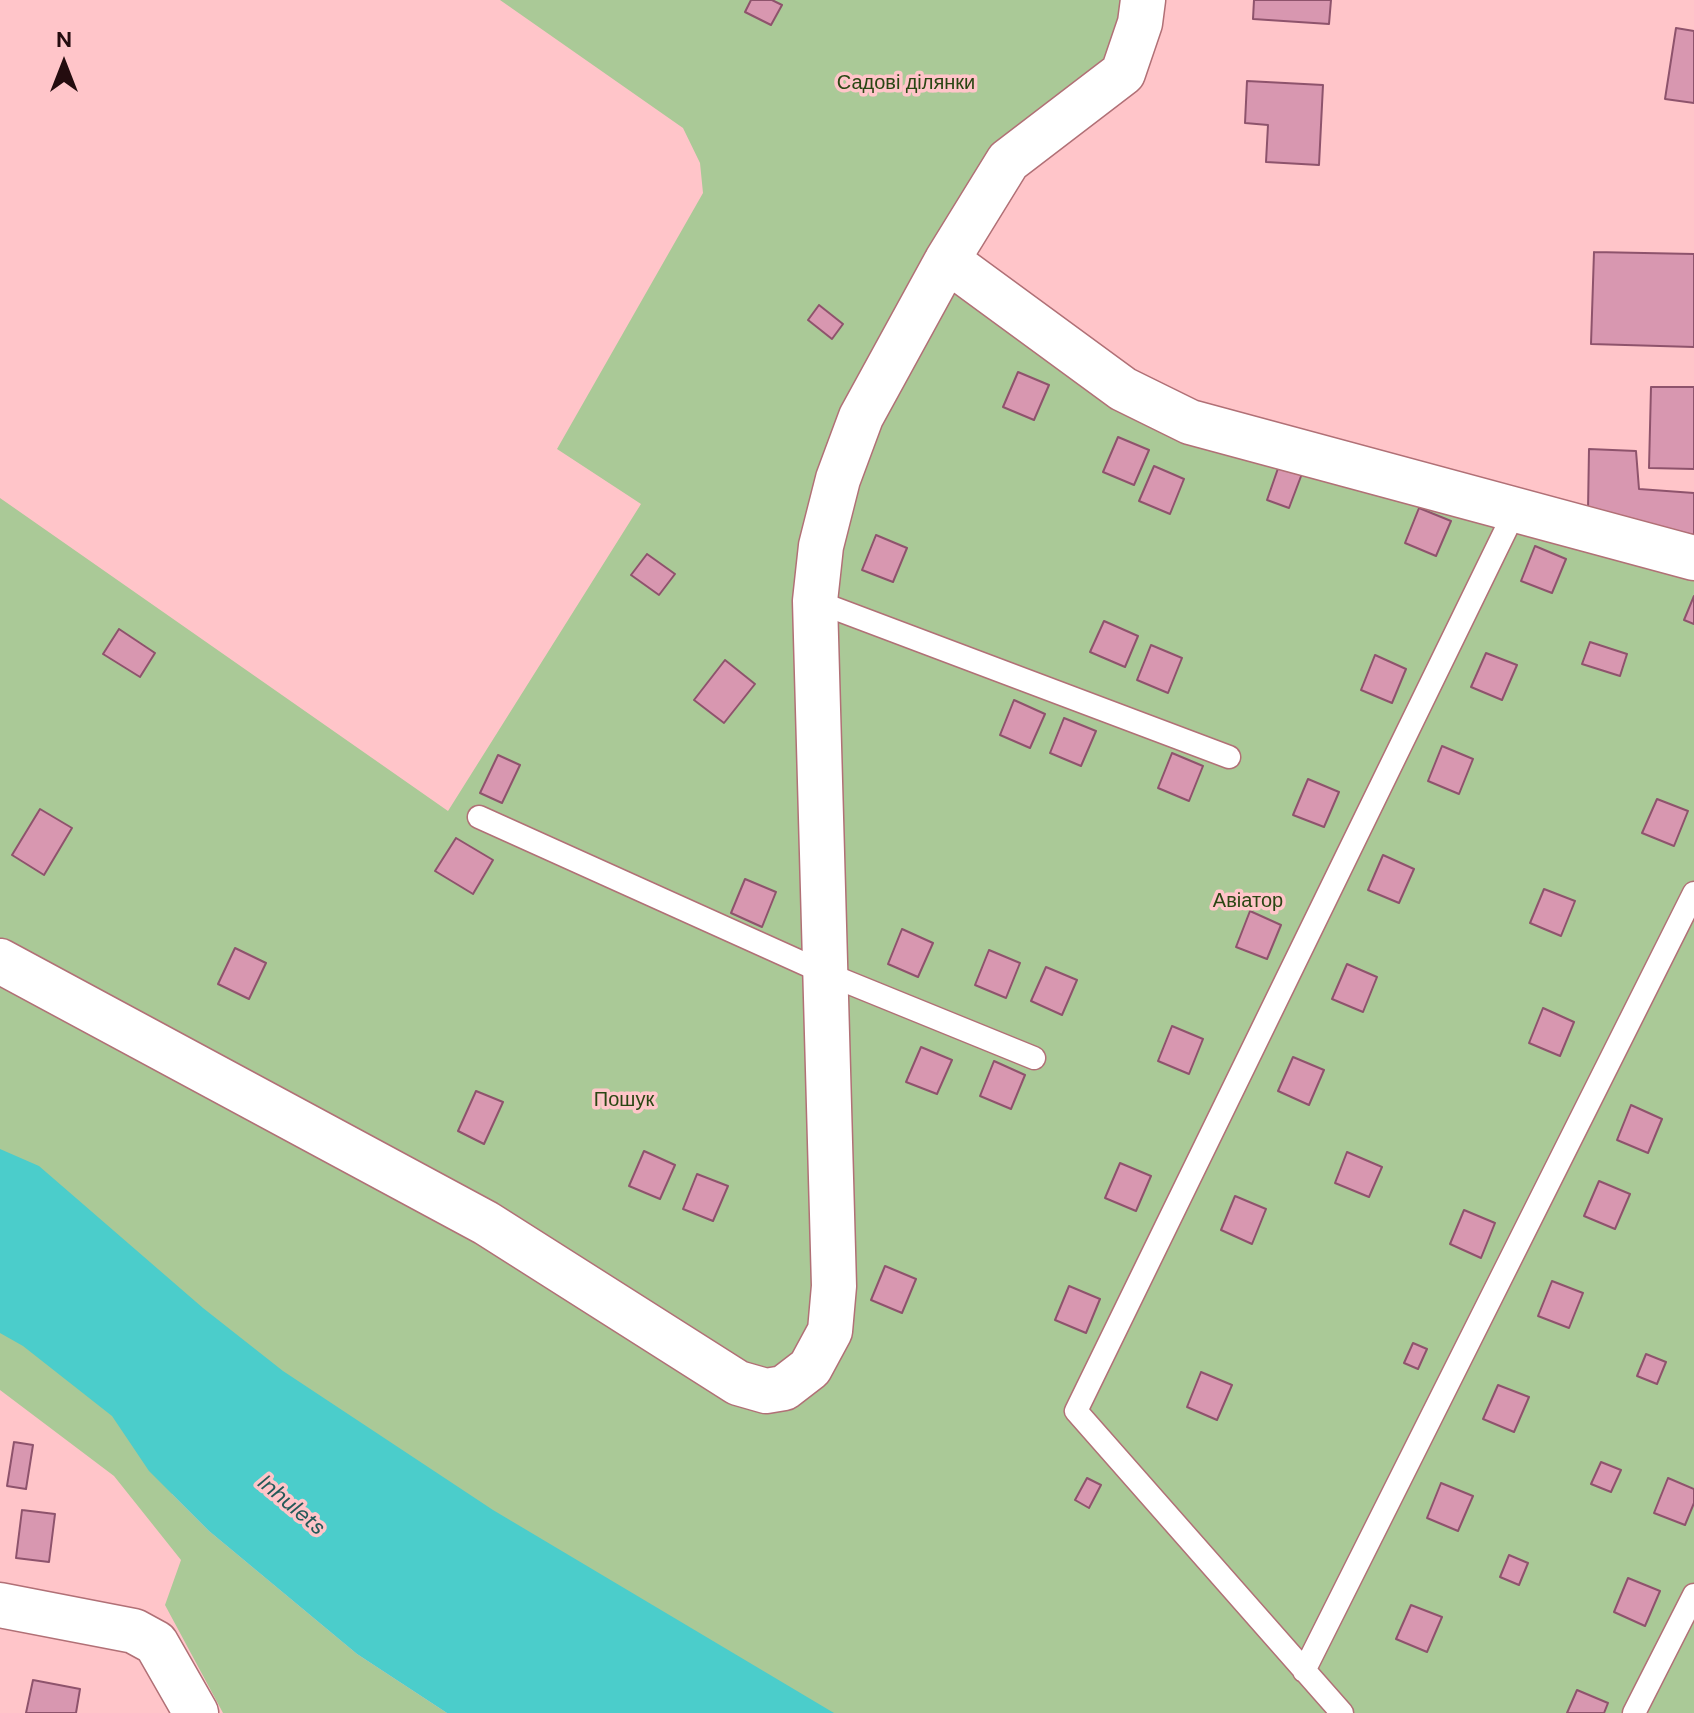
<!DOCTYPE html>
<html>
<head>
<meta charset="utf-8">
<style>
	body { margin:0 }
	#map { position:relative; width:1694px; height:1713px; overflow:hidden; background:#ffc5c9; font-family:"DM Sans",sans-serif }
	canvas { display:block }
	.north { position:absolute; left:24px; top:24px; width:80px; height:80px; -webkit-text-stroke:6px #ffc5c9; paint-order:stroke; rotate:0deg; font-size:22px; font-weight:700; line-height:32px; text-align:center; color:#240c0f }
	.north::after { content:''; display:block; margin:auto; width:28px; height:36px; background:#240c0f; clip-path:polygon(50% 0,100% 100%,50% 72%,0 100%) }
</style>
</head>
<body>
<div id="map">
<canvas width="1694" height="1713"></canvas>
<div class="north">N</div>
</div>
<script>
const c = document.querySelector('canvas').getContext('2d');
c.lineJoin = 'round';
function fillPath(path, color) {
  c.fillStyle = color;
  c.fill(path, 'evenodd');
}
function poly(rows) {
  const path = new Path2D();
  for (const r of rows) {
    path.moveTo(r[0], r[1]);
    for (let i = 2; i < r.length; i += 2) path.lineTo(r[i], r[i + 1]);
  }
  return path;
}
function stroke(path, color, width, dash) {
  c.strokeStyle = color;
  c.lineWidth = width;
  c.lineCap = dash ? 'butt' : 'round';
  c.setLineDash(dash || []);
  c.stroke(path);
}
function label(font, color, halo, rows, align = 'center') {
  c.font = font + ' "DM Sans",sans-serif';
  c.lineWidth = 7;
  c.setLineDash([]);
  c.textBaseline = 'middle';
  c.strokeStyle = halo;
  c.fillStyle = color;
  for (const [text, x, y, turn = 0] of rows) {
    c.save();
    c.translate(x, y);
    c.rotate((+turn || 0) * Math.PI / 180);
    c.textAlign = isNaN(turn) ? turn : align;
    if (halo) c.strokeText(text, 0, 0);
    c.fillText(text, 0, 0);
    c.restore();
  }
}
fillPath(poly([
	[500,0,1128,0,1112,64,947,260,1123,389,1694,558,1694,1713,732,1713,0,1169,0,498,448,811,641,504,557,449,703,193,700,163,683,128],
	[0,1316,157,1409,172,1494,209,1531,357,1654,447,1713,223,1713,165,1605,181,1560,114,1476,0,1390]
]), '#aac997');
fillPath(poly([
	[0,1149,39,1166,203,1308,283,1371,493,1510,834,1713,447,1713,357,1654,209,1531,149,1471,112,1416,23,1346,0,1333]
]), '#4bcdcb');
const building = poly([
	[751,0,772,0,782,5,771,25,745,12,751,0],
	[1254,0,1331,0,1329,24,1253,19,1254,0],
	[1676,28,1694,31,1694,103,1665,99,1676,28],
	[1247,81,1323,85,1319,165,1266,162,1268,125,1245,123,1247,81],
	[1594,252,1694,254,1694,347,1591,344,1594,252],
	[819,305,843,324,832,339,808,320,819,305],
	[1018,372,1049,385,1034,420,1003,407,1018,372],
	[1651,387,1694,387,1694,469,1649,468,1651,387],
	[1118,437,1149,450,1134,485,1103,472,1118,437],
	[1589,449,1636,451,1639,489,1694,493,1694,535,1588,510,1589,449],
	[1283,454,1306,463,1289,508,1267,500,1283,454],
	[1154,466,1184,479,1170,514,1139,501,1154,466],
	[1419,508,1451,521,1436,556,1405,543,1419,508],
	[876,535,907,548,893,582,862,570,876,535],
	[1535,546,1566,559,1552,593,1521,581,1535,546],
	[647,554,675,574,659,595,631,575,647,554],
	[1694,596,1694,624,1684,620,1694,596],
	[1104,621,1138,636,1125,667,1090,652,1104,621],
	[119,629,155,653,140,677,103,654,119,629],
	[1590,642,1627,654,1620,676,1582,664,1590,642],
	[1151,645,1182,658,1168,693,1137,680,1151,645],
	[1486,653,1517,665,1502,700,1471,687,1486,653],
	[1375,655,1406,669,1392,703,1361,690,1375,655],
	[725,660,755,684,724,723,694,700,725,660],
	[1014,700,1045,714,1030,748,1000,735,1014,700],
	[1064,718,1096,731,1081,766,1050,753,1064,718],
	[1442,746,1473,759,1459,794,1428,781,1442,746],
	[1172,753,1203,766,1189,801,1158,788,1172,753],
	[498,755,520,765,502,803,480,793,498,755],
	[1308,779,1339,792,1324,827,1293,815,1308,779],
	[1657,799,1688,811,1674,846,1642,833,1657,799],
	[40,809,72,828,44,875,12,855,40,809],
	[456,838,493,860,473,894,435,871,456,838],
	[1383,855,1414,869,1399,903,1368,890,1383,855],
	[745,879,776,892,762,927,731,913,745,879],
	[1544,889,1575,901,1561,936,1530,923,1544,889],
	[1250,911,1281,925,1267,959,1236,947,1250,911],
	[902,929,933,943,918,977,888,964,902,929],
	[235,948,266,963,249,999,218,984,235,948],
	[989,950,1020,963,1006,998,975,985,989,950],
	[1347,964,1377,977,1363,1012,1332,999,1347,964],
	[1046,967,1077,980,1062,1015,1031,1001,1046,967],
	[1543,1008,1574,1022,1560,1056,1529,1043,1543,1008],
	[1172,1026,1203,1039,1189,1074,1158,1061,1172,1026],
	[921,1047,952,1060,937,1094,906,1082,921,1047],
	[1293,1057,1324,1070,1309,1105,1278,1091,1293,1057],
	[994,1061,1025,1075,1011,1109,980,1096,994,1061],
	[476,1091,503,1102,484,1144,458,1131,476,1091],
	[1631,1105,1662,1119,1648,1153,1617,1140,1631,1105],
	[644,1151,675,1165,660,1199,629,1186,644,1151],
	[1347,1152,1382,1167,1369,1197,1335,1183,1347,1152],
	[1120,1163,1151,1176,1136,1211,1105,1198,1120,1163],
	[697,1174,728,1186,713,1221,683,1209,697,1174],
	[1599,1181,1630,1194,1615,1229,1584,1216,1599,1181],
	[1235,1196,1266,1209,1252,1244,1221,1230,1235,1196],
	[1464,1210,1495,1223,1481,1258,1450,1244,1464,1210],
	[885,1266,916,1279,902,1313,871,1300,885,1266],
	[1552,1281,1583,1293,1569,1328,1538,1316,1552,1281],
	[1069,1286,1100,1299,1086,1333,1055,1320,1069,1286],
	[1413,1343,1427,1349,1418,1369,1404,1363,1413,1343],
	[1646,1354,1666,1362,1657,1384,1637,1376,1646,1354],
	[1201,1372,1232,1385,1217,1420,1187,1407,1201,1372],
	[1498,1385,1529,1397,1514,1432,1483,1419,1498,1385],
	[14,1442,33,1445,26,1489,7,1486,14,1442],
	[1601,1462,1621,1470,1611,1492,1591,1484,1601,1462],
	[1087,1478,1101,1485,1089,1508,1075,1500,1087,1478],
	[1668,1478,1694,1489,1694,1503,1685,1525,1654,1513,1668,1478],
	[1441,1483,1473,1496,1458,1531,1427,1518,1441,1483],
	[22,1510,55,1514,49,1562,16,1558,22,1510],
	[1509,1555,1528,1563,1519,1585,1500,1577,1509,1555],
	[1628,1578,1660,1591,1645,1626,1614,1612,1628,1578],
	[1411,1605,1442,1617,1427,1652,1396,1639,1411,1605],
	[33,1680,80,1689,76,1713,26,1713,33,1680],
	[1577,1690,1608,1703,1604,1713,1567,1713,1577,1690]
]);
fillPath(building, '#d897b0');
stroke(building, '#8e536c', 2);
const lane = poly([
	[815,601,1229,757],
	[479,817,825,973,1034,1058],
	[1304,1671,1694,893],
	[1342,1713,1076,1411,1516,509],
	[1634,1713,1694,1595]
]);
const street = poly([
	[947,260,1123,389,1190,422,1694,558],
	[0,961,486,1223,738,1383,766,1391,784,1388,810,1368,830,1331,834,1286,815,601,821,546,838,479,861,417,947,260,1008,161,1123,73,1140,23,1143,0],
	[0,1605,134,1631,156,1643,196,1713]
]);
stroke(lane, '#b17076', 25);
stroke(street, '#b17076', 47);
stroke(lane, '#fff', 22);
stroke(street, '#fff', 44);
label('20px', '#2a4613', '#ffc5c9', [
	["Садові ділянки",906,84],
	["Авіатор",1248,902],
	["Пошук",624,1101]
]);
label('italic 22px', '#245a59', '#ffc5c9', [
	["Inhulets",291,1506,40]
]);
</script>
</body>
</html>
